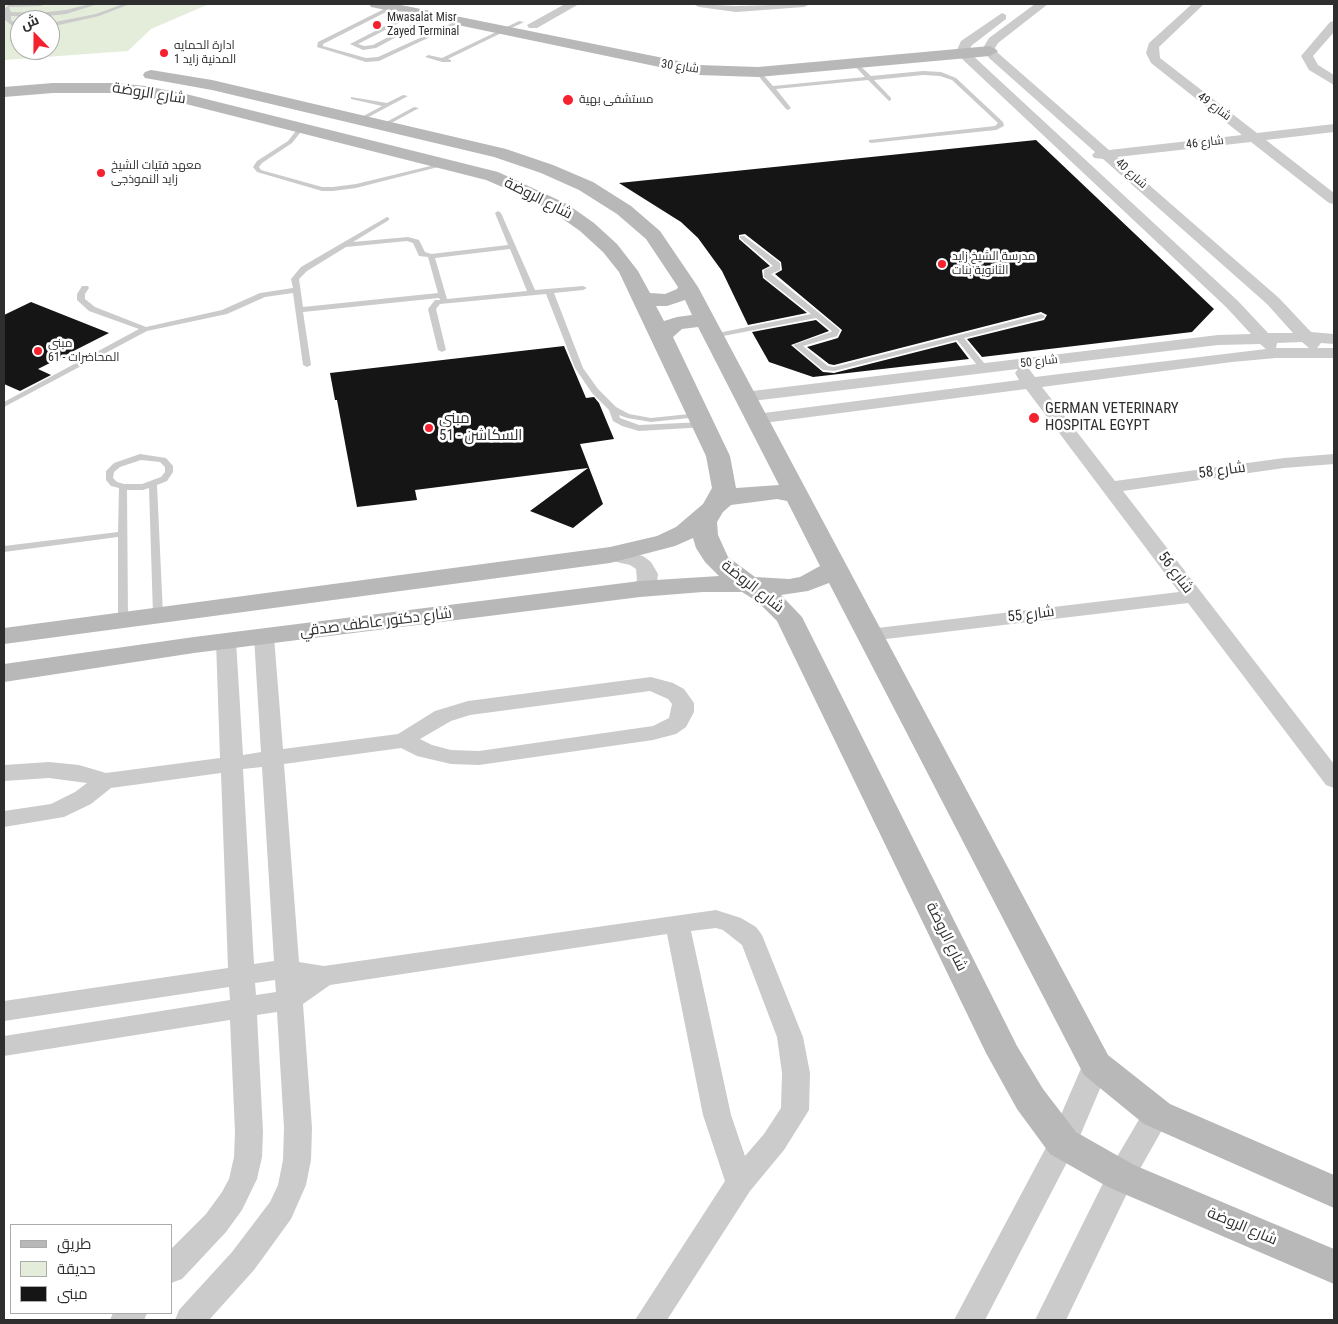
<!DOCTYPE html>
<html>
<head>
<meta charset="utf-8">
<style>
	body { margin:0 }
	#map { position:relative; width:1338px; height:1324px; overflow:hidden; background:#fff; font-family:"Roboto Condensed",Cairo,sans-serif }
	canvas { display:block }
	.frame { position:absolute; inset:0; border:5px solid #2e2e2e; pointer-events:none }
	.legend { position:absolute; left:10px; top:1224px; width:162px; height:90px; box-sizing:border-box; background:#fff; border:1px solid #ababab; margin:0; padding:6px 9px; list-style:none; font-size:15px; color:#2e2e2e }
	.legend li { display:flex; align-items:center; gap:10px; height:25px }
	.legend b { width:25px; border:1px solid #ababab }
	.north { position:absolute; left:10px; top:10px; width:50px; height:50px; box-sizing:border-box; background:#fff; border:1px solid #ababab; border-radius:50%; rotate:338deg; font-size:14px; font-weight:700; line-height:20px; text-align:center; color:#2e2e2e }
	.north::after { content:''; display:block; margin:auto; width:18px; height:22px; background:#f4212f; clip-path:polygon(50% 0,100% 100%,50% 72%,0 100%) }
</style>
</head>
<body>
<div id="map">
<canvas width="1338" height="1324"></canvas>
<div class="frame"></div>
<ul class="legend">
<li><b style="height:6px;background:#b8b8b8"></b>طريق</li>
<li><b style="height:14px;background:#e4edda"></b>حديقة</li>
<li><b style="height:14px;background:#151515"></b>مبنى</li>
</ul>
<div class="north">ش</div>
</div>
<script>
const c = document.querySelector('canvas').getContext('2d');
c.lineJoin = 'round';
function fillPath(path, color) {
  c.fillStyle = color;
  c.fill(path, 'evenodd');
}
function poly(rows) {
  const path = new Path2D();
  for (const r of rows) {
    path.moveTo(r[0], r[1]);
    for (let i = 2; i < r.length; i += 2) path.lineTo(r[i], r[i + 1]);
  }
  return path;
}
function stroke(path, color, width, dash) {
  c.strokeStyle = color;
  c.lineWidth = width;
  c.lineCap = dash ? 'butt' : 'round';
  c.setLineDash(dash || []);
  c.stroke(path);
}
function label(font, color, halo, rows, align = 'center') {
  c.font = font + ' "Roboto Condensed",Cairo,sans-serif';
  c.lineWidth = 5;
  c.setLineDash([]);
  c.textBaseline = 'middle';
  c.strokeStyle = halo;
  c.fillStyle = color;
  for (const [text, x, y, turn = 0] of rows) {
    c.save();
    c.translate(x, y);
    c.rotate((+turn || 0) * Math.PI / 180);
    c.textAlign = isNaN(turn) ? turn : align;
    if (halo) c.strokeText(text, 0, 0);
    c.fillText(text, 0, 0);
    c.restore();
  }
}
fillPath(poly([
	[4,4,209,4,151,29,128,51,4,60],
	[20,20,50,20,50,50,20,50]
]), '#e4edda');
fillPath(poly([
	[1036,140,1214,309,1192,332,982,357,967,339,1044,320,1047,315,1041,312,834,365,829,364,807,347,838,338,842,330,775,274,782,270,781,262,745,234,739,235,739,239,770,266,762,270,763,278,807,313,748,325,722,271,698,238,681,222,619,183],
	[31,302,109,333,38,369,51,375,20,391,4,384,4,315],
	[816,320,829,331,791,345,823,372,834,373,956,342,969,359,813,377,769,362,752,332],
	[564,346,586,398,594,397,599,403,614,439,580,444,603,504,573,528,530,511,588,468,415,490,417,500,357,507,337,400,335,400,330,373]
]), '#151515');
fillPath(poly([
	[7,4,44,4,41,6,9,7,11,12,39,13,66,10,90,4,98,4,66,14,39,17,11,16,11,20,16,24,20,24,20,28,15,28,5,20,4,14,5,8,8,6,7,4],
	[123,4,130,4,99,16,50,27,50,23,96,14,123,4],
	[392,5,394,6,394,8,323,44,323,46,366,58,378,57,457,21,462,22,379,61,366,62,317,47,318,42,392,5],
	[416,10,419,12,418,13,358,44,364,46,373,45,430,15,435,16,376,48,363,50,350,44,416,10],
	[519,21,524,22,448,59,451,60,451,62,442,62,425,57,428,55,442,58,519,21],
	[855,61,871,76,923,71,941,72,956,78,1003,122,1004,126,996,130,871,143,869,142,869,140,995,126,998,123,952,80,940,76,923,75,874,80,891,98,891,100,889,101,868,80,776,89,791,108,788,110,786,109,755,72,760,71,773,86,865,77,852,63,855,61],
	[403,95,408,96,361,121,356,120,382,106,351,99,351,97,387,103,403,95],
	[414,107,419,108,384,127,379,126,414,107],
	[301,126,304,128,292,143,262,163,259,167,261,170,322,187,333,187,356,184,447,162,450,164,356,188,333,191,322,191,257,172,253,167,257,161,288,141,299,127,301,126],
	[498,211,501,213,535,290,583,286,587,288,583,290,554,293,583,368,598,389,616,407,629,414,651,418,699,413,703,415,699,417,651,422,627,418,619,415,620,418,639,425,703,422,707,425,706,427,639,431,622,426,613,421,609,410,592,393,575,368,546,294,440,304,436,309,446,350,442,352,438,350,428,309,435,300,440,300,439,298,303,312,311,365,307,367,303,365,293,293,265,297,227,314,147,331,4,407,4,402,139,329,89,311,77,300,77,294,82,286,88,286,89,288,85,294,85,299,95,307,146,327,222,310,260,293,293,288,291,279,301,267,387,217,389,218,389,220,353,242,408,237,419,240,425,252,431,254,508,245,495,213,498,211],
	[407,241,413,243,419,256,428,257,438,293,303,307,299,279,307,271,346,247,407,241],
	[510,249,527,291,447,299,435,258,510,249],
	[740,236,744,236,780,263,780,270,771,274,840,330,837,336,803,346,828,366,834,367,1041,314,1045,316,1044,318,964,338,988,368,984,370,981,370,957,340,834,371,823,370,793,345,831,332,832,331,816,318,713,338,709,336,713,334,811,314,764,277,764,270,773,266,740,238,740,236],
	[140,454,166,458,173,466,173,472,167,481,157,485,163,615,158,618,153,615,149,488,143,490,127,490,128,619,123,622,118,619,118,537,4,552,4,546,118,532,119,488,111,486,106,480,106,471,114,463,140,454],
	[141,460,160,462,165,467,165,472,161,477,142,484,124,484,117,482,113,478,114,472,120,467,141,460]
]), '#cbcbcb');
fillPath(poly([
	[565,4,579,4,537,28,529,28,527,25,565,4],
	[693,4,736,6,810,4,804,7,736,12,699,7,693,4],
	[1035,4,1048,4,998,43,995,48,998,53,1109,150,1242,135,1151,63,1146,53,1149,43,1192,4,1204,4,1159,47,1160,58,1257,133,1334,124,1334,132,1266,140,1334,193,1334,204,1329,203,1251,142,1117,157,1279,298,1311,332,1334,334,1334,344,1321,343,1317,348,1334,348,1334,358,1276,358,1232,362,1042,387,1115,481,1284,458,1334,454,1334,464,1284,468,1123,491,1334,764,1334,788,1326,785,1188,603,869,641,862,639,859,635,862,631,869,629,1179,592,1026,389,756,424,750,423,747,419,750,415,756,414,1019,380,1015,373,1018,369,744,402,738,401,735,397,738,393,744,392,1218,335,1251,334,1226,307,960,57,957,50,961,41,1002,13,1006,15,1006,19,971,46,970,53,1238,301,1268,333,1293,333,1267,304,1103,159,1094,158,1092,155,1095,152,989,58,983,48,989,38,1035,4],
	[1302,342,1309,348,1276,348,1277,343,1302,342],
	[1260,344,1266,349,1035,377,1029,369,1025,368,1218,345,1260,344],
	[1334,21,1334,32,1313,56,1318,65,1334,75,1334,85,1309,70,1301,56,1330,22,1334,21],
	[610,549,643,556,651,562,658,574,657,582,647,593,640,595,633,593,630,589,637,580,636,569,630,565,603,559,600,555,603,551,610,549],
	[264,631,271,633,274,637,283,749,398,734,435,711,468,701,651,677,673,683,684,689,694,703,694,712,686,727,676,734,653,740,479,765,451,764,417,756,401,748,284,764,299,962,324,966,716,910,741,918,756,927,762,935,803,1037,810,1073,809,1110,784,1150,750,1191,667,1320,635,1320,725,1181,703,1115,667,934,330,985,303,1004,312,1128,311,1160,306,1185,291,1219,254,1270,209,1320,175,1320,179,1310,232,1252,270,1202,278,1185,283,1160,284,1128,277,1012,257,1015,263,1132,262,1157,257,1179,242,1210,226,1232,182,1279,171,1283,171,1249,206,1214,222,1192,229,1179,234,1157,235,1132,230,1020,4,1056,4,1036,230,1000,229,987,4,1021,4,1001,228,968,221,773,111,788,91,804,64,817,4,827,4,811,51,804,75,792,87,783,49,778,4,781,4,765,49,762,79,765,106,773,220,758,216,641,219,637,226,635,233,637,236,641,243,755,261,752,254,637,257,633,264,631],
	[650,691,668,699,672,704,669,718,653,726,479,751,451,750,432,745,420,739,451,721,470,715,650,691],
	[262,767,274,961,254,964,243,769,262,767],
	[716,928,723,930,742,945,777,1037,782,1073,781,1108,764,1134,745,1156,731,1115,691,931,716,928],
	[275,980,276,992,256,995,255,983,275,980],
	[1096,1054,1106,1057,1110,1065,1077,1143,985,1320,954,1320,1050,1140,1086,1057,1096,1054],
	[1157,1103,1167,1106,1171,1114,1132,1183,1066,1320,1035,1320,1111,1167,1147,1106,1157,1103],
	[113,1313,147,1313,144,1320,110,1320,113,1313]
]), '#cbcbcb');
fillPath(poly([
	[369,4,396,4,698,65,758,67,990,46,998,51,990,56,758,77,698,75,376,8,371,7,369,4],
	[151,70,212,80,506,149,553,165,593,182,631,206,660,231,698,287,1108,1055,1170,1104,1334,1175,1334,1208,1144,1124,1084,1075,829,583,808,591,781,595,802,617,1017,1046,1043,1089,1076,1132,1134,1165,1334,1249,1334,1284,1108,1187,1050,1154,1017,1109,986,1053,777,621,758,602,742,592,703,592,640,597,194,653,4,682,4,664,194,637,640,581,719,576,705,562,696,548,693,538,675,546,610,563,4,644,4,628,610,547,657,536,676,527,703,504,712,488,706,456,619,272,603,252,580,231,553,212,521,195,486,180,182,103,116,93,53,93,4,97,4,87,53,83,116,83,145,86,182,93,498,172,567,204,594,223,617,244,638,271,650,293,665,294,677,289,678,287,646,239,617,214,579,190,541,173,494,157,212,90,145,78,143,75,145,72,151,70],
	[685,300,692,315,677,317,664,321,656,306,667,306,685,300],
	[698,327,779,485,736,488,730,456,673,337,682,329,698,327],
	[777,499,787,501,820,566,800,577,789,579,755,577,728,557,718,535,717,522,723,512,731,505,777,499]
]), '#b8b8b8');
for (const [x, y, r, color] of [
	[377,25,5,"#f4212f"],
	[164,53,5,"#f4212f"],
	[568,100,6,"#f4212f"],
	[101,173,5,"#f4212f"],
	[942,264,5,"#f4212f"],
	[38,351,5,"#f4212f"],
	[1034,418,6,"#f4212f"],
	[429,428,5,"#f4212f"]
]) {
  const dot = new Path2D();
  dot.arc(x, y, r, 0, 2 * Math.PI);
  c.fillStyle = color;
  c.fill(dot);
  stroke(dot, '#fff', 2);
}
label('12px', '#2e2e2e', '#fff', [
	["Mwasalat Misr",387,18],
	["Zayed Terminal",387,32],
	["ادارة الحمايه",174,46],
	["المدنية زايد 1",174,60],
	["مستشفى بهية",579,100],
	["معهد فتيات الشيخ",111,166],
	["زايد النموذجى",111,180],
	["مدرسة الشيخ زايد",952,257],
	["الثانوية بنات",952,271],
	["مبنى",48,344],
	["المحاضرات - 61",48,358]
], 'left');
label('12px', '#2e2e2e', '#fff', [
	["شارع 30",680,67,8],
	["شارع 49",1214,107,37],
	["شارع 46",1205,143,-7],
	["شارع 40",1131,174,42],
	["شارع 50",1039,362,-7]
]);
label('15px', '#2e2e2e', '#fff', [
	["شارع الروضة",149,94,9],
	["شارع الروضة",538,199,27],
	["شارع 58",1222,471,-8],
	["شارع 56",1175,573,53],
	["شارع الروضة",752,587,38],
	["شارع 55",1031,615,-7],
	["شارع دكتور عاطف صدقي",376,623,-7],
	["شارع الروضة",946,937,64],
	["شارع الروضة",1242,1227,23]
]);
label('15px', '#2e2e2e', '#fff', [
	["GERMAN VETERINARY",1045,409],
	["HOSPITAL EGYPT",1045,426],
	["مبنى",439,419],
	["السكاشن - 51",439,436]
], 'left');
</script>
</body>
</html>
